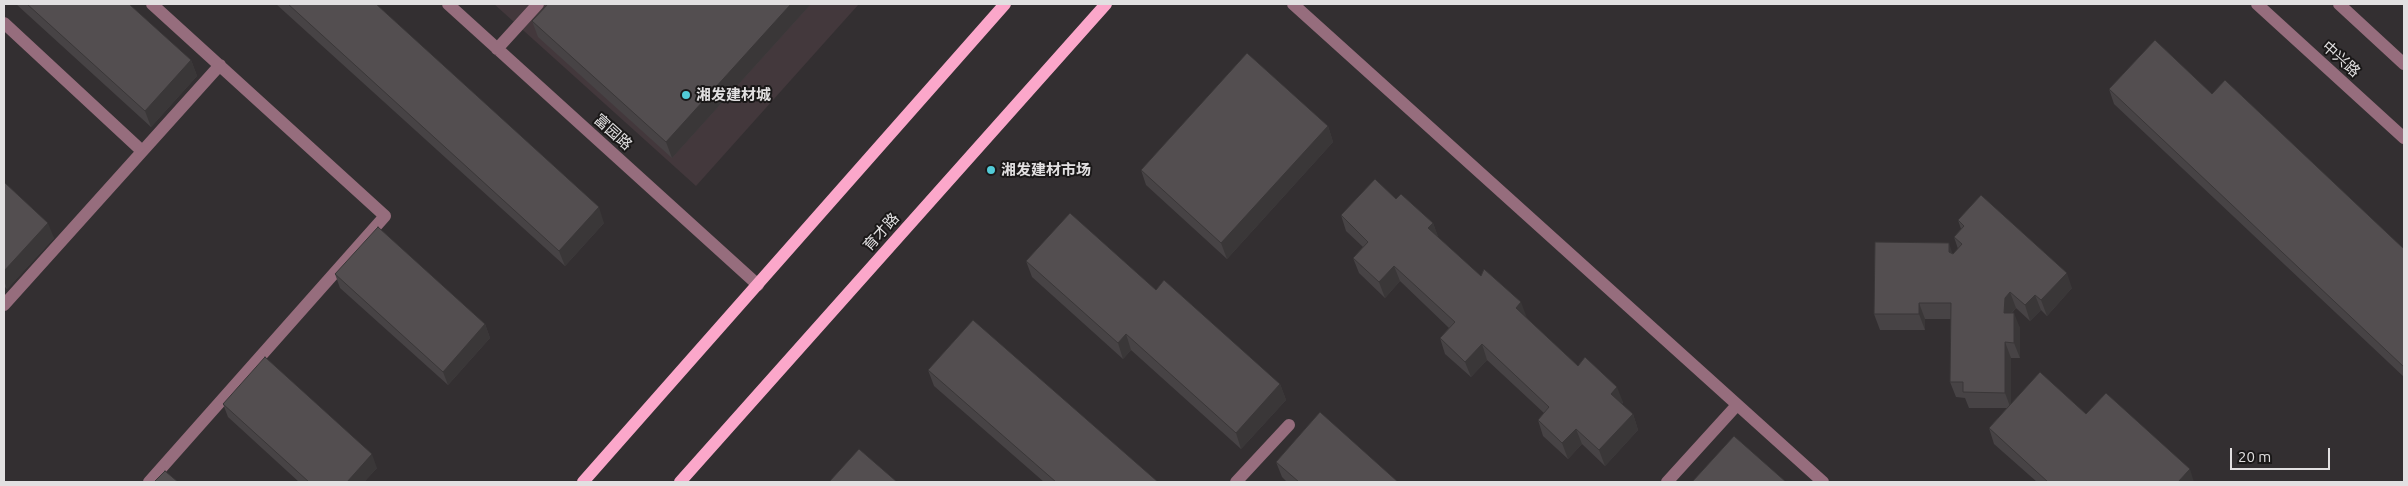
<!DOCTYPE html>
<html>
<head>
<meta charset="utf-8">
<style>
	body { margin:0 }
	#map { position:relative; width:2408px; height:486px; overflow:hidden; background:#332f31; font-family:Ubuntu,sans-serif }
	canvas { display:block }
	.frame { position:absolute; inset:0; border:5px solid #e2e0e1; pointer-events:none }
	.scale { position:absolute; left:2230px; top:448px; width:100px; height:22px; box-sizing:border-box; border:2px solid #e2e0e1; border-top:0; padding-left:6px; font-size:15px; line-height:18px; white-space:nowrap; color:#e2e0e1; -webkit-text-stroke:4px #1a1818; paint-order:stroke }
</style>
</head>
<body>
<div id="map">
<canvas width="2408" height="486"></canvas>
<div class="frame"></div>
<div class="scale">20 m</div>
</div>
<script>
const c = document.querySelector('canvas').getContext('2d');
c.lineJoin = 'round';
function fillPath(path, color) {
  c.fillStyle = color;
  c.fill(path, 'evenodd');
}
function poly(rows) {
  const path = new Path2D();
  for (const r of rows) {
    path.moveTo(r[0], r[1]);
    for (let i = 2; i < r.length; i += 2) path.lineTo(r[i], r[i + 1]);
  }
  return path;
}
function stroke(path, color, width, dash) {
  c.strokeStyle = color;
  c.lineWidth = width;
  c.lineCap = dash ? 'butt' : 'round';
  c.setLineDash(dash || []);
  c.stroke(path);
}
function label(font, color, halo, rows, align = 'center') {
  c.font = font + ' Ubuntu,"Noto Sans SC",sans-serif';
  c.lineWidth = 4;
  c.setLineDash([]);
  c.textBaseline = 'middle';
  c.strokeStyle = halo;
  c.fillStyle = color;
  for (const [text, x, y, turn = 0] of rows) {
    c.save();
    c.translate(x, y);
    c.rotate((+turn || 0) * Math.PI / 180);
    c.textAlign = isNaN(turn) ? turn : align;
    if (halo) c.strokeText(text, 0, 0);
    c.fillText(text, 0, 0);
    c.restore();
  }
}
fillPath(poly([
	[494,4,859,4,696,186]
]), '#43383c');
stroke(poly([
	[448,4,758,285],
	[1293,4,1823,482],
	[2257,4,2404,138],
	[2339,4,2404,64],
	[4,23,142,151],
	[497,49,538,4],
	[4,305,220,65],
	[149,482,385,216,152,4],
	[1236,482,1289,425],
	[1667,482,1737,405]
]), '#966d7d', 12);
stroke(poly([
	[583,482,1005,4],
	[680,482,1106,4]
]), '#fba7ca', 12);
fillPath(poly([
	[16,4,129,4,191,60,197,76,151,127],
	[276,4,376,4,604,223,565,266],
	[811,4,672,158,538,37,532,21],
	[2109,89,2212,94,2404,249,2404,377,2114,104],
	[1328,126,1333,142,1227,259,1146,185,1141,170],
	[4,182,54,238,7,289,4,286],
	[1396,199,1433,223,1438,237,1578,366,1623,402,1622,404,1633,414,1638,430,1605,466,1582,444,1568,459,1543,436,1538,420,1544,413,1487,360,1471,377,1445,354,1440,338,1449,328,1400,281,1385,298,1359,273,1353,258,1363,247,1346,231,1341,215],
	[1958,220,2072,288,2047,316,2041,310,2030,321,2016,308,2012,313,2020,328,2020,358,2011,358,2011,404,2086,414,2194,482,2037,482,1994,444,1989,428,2007,408,1969,408,1965,398,1956,397,1950,382,1951,319,1925,319,1925,330,1880,330,1874,314,1952,253,1953,254,1958,249,1954,237,1961,229],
	[1026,261,1156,290,1280,384,1286,400,1241,449,1131,350,1123,359,1032,277],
	[335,274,485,324,490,338,448,385,340,288],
	[928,370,1158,482,1044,482,934,386],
	[223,404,377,468,364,482,299,482,228,417],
	[1276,462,1398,482,1287,482,1282,477]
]), '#474345');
fillPath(poly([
	[791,4,811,4,672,158,666,142],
	[191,60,197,76,151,127,145,111],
	[1328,126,1333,142,1227,259,1221,243],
	[599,207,604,223,565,266,559,251],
	[48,223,54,238,7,289,4,280,4,271],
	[1433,223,1439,239,1428,228],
	[1949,243,1954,258,1949,252],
	[1394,266,1400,281,1385,298,1379,282],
	[2067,273,2072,288,2047,316,2041,300],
	[2010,292,2016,308,2010,314,2004,313,2005,298],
	[2035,295,2041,310,2030,321,2025,305],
	[1521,302,1527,318,1516,308],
	[1919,303,1925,319,1925,330,1919,314],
	[2014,313,2020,328,2020,358,2014,343],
	[485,324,490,338,448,385,443,372],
	[1126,334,1131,350,1123,359,1118,343],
	[2005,342,2011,358,2011,409,2005,393],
	[1482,344,1487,360,1471,377,1465,362],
	[1280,384,1286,400,1241,449,1236,433],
	[1617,387,1623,402,1616,409,1611,394],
	[1633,414,1638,430,1605,466,1599,450],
	[1576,429,1582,444,1568,459,1562,443],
	[372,454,377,468,364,482,347,482],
	[2190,469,2194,482,2178,482]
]), '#3a3738');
const building = poly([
	[27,4,129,4,191,60,145,111,27,4],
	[288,4,376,4,599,207,559,251,288,4],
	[548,4,791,4,666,142,532,21,548,4],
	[2155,40,2212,94,2225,80,2404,249,2404,367,2109,89,2155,40],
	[1247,53,1328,126,1221,243,1141,170,1247,53],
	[1375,179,1396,199,1401,194,1433,223,1428,228,1481,276,1484,269,1521,302,1516,308,1578,366,1585,357,1617,387,1611,394,1633,414,1599,450,1576,429,1562,443,1538,420,1549,407,1482,344,1465,362,1440,338,1455,322,1394,266,1379,282,1353,258,1368,242,1341,215,1375,179],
	[4,182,48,223,4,271,4,182],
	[1981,195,2067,273,2041,300,2035,295,2025,305,2010,292,2005,298,2004,313,2014,313,2014,343,2005,342,2005,393,1963,392,1963,382,1950,382,1951,303,1919,303,1919,314,1874,314,1875,242,1949,243,1949,252,1953,254,1962,244,1954,237,1964,226,1958,220,1981,195],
	[1070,213,1156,290,1164,280,1280,384,1236,433,1126,334,1118,343,1026,261,1070,213],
	[378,227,485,324,443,372,335,274,378,227],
	[973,320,1158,482,1056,482,928,370,973,320],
	[265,357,372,454,347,482,309,482,223,404,265,357],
	[2040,372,2086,414,2106,393,2190,469,2178,482,2048,482,1989,428,2040,372],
	[1320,412,1398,482,1299,482,1276,462,1320,412],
	[1734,436,1786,482,1692,482,1734,436],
	[859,449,897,482,829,482,859,449],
	[165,471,178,482,154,482,165,471]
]);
fillPath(building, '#534e50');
stroke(building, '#3a3738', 1);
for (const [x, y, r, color] of [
	[686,95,5,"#52cbd7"],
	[991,170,5,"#52cbd7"]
]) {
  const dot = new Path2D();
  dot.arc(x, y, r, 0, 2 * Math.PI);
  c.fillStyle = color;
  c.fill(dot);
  stroke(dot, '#1a1818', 2);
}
label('15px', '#e2e0e1', '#1a1818', [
	["中兴路",2341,59,42],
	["富园路",613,132,42],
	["育才路",881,232,-48]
]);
label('bold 15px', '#e2e0e1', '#1a1818', [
	["湘发建材城",696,95],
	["湘发建材市场",1001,170]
], 'left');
</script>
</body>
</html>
